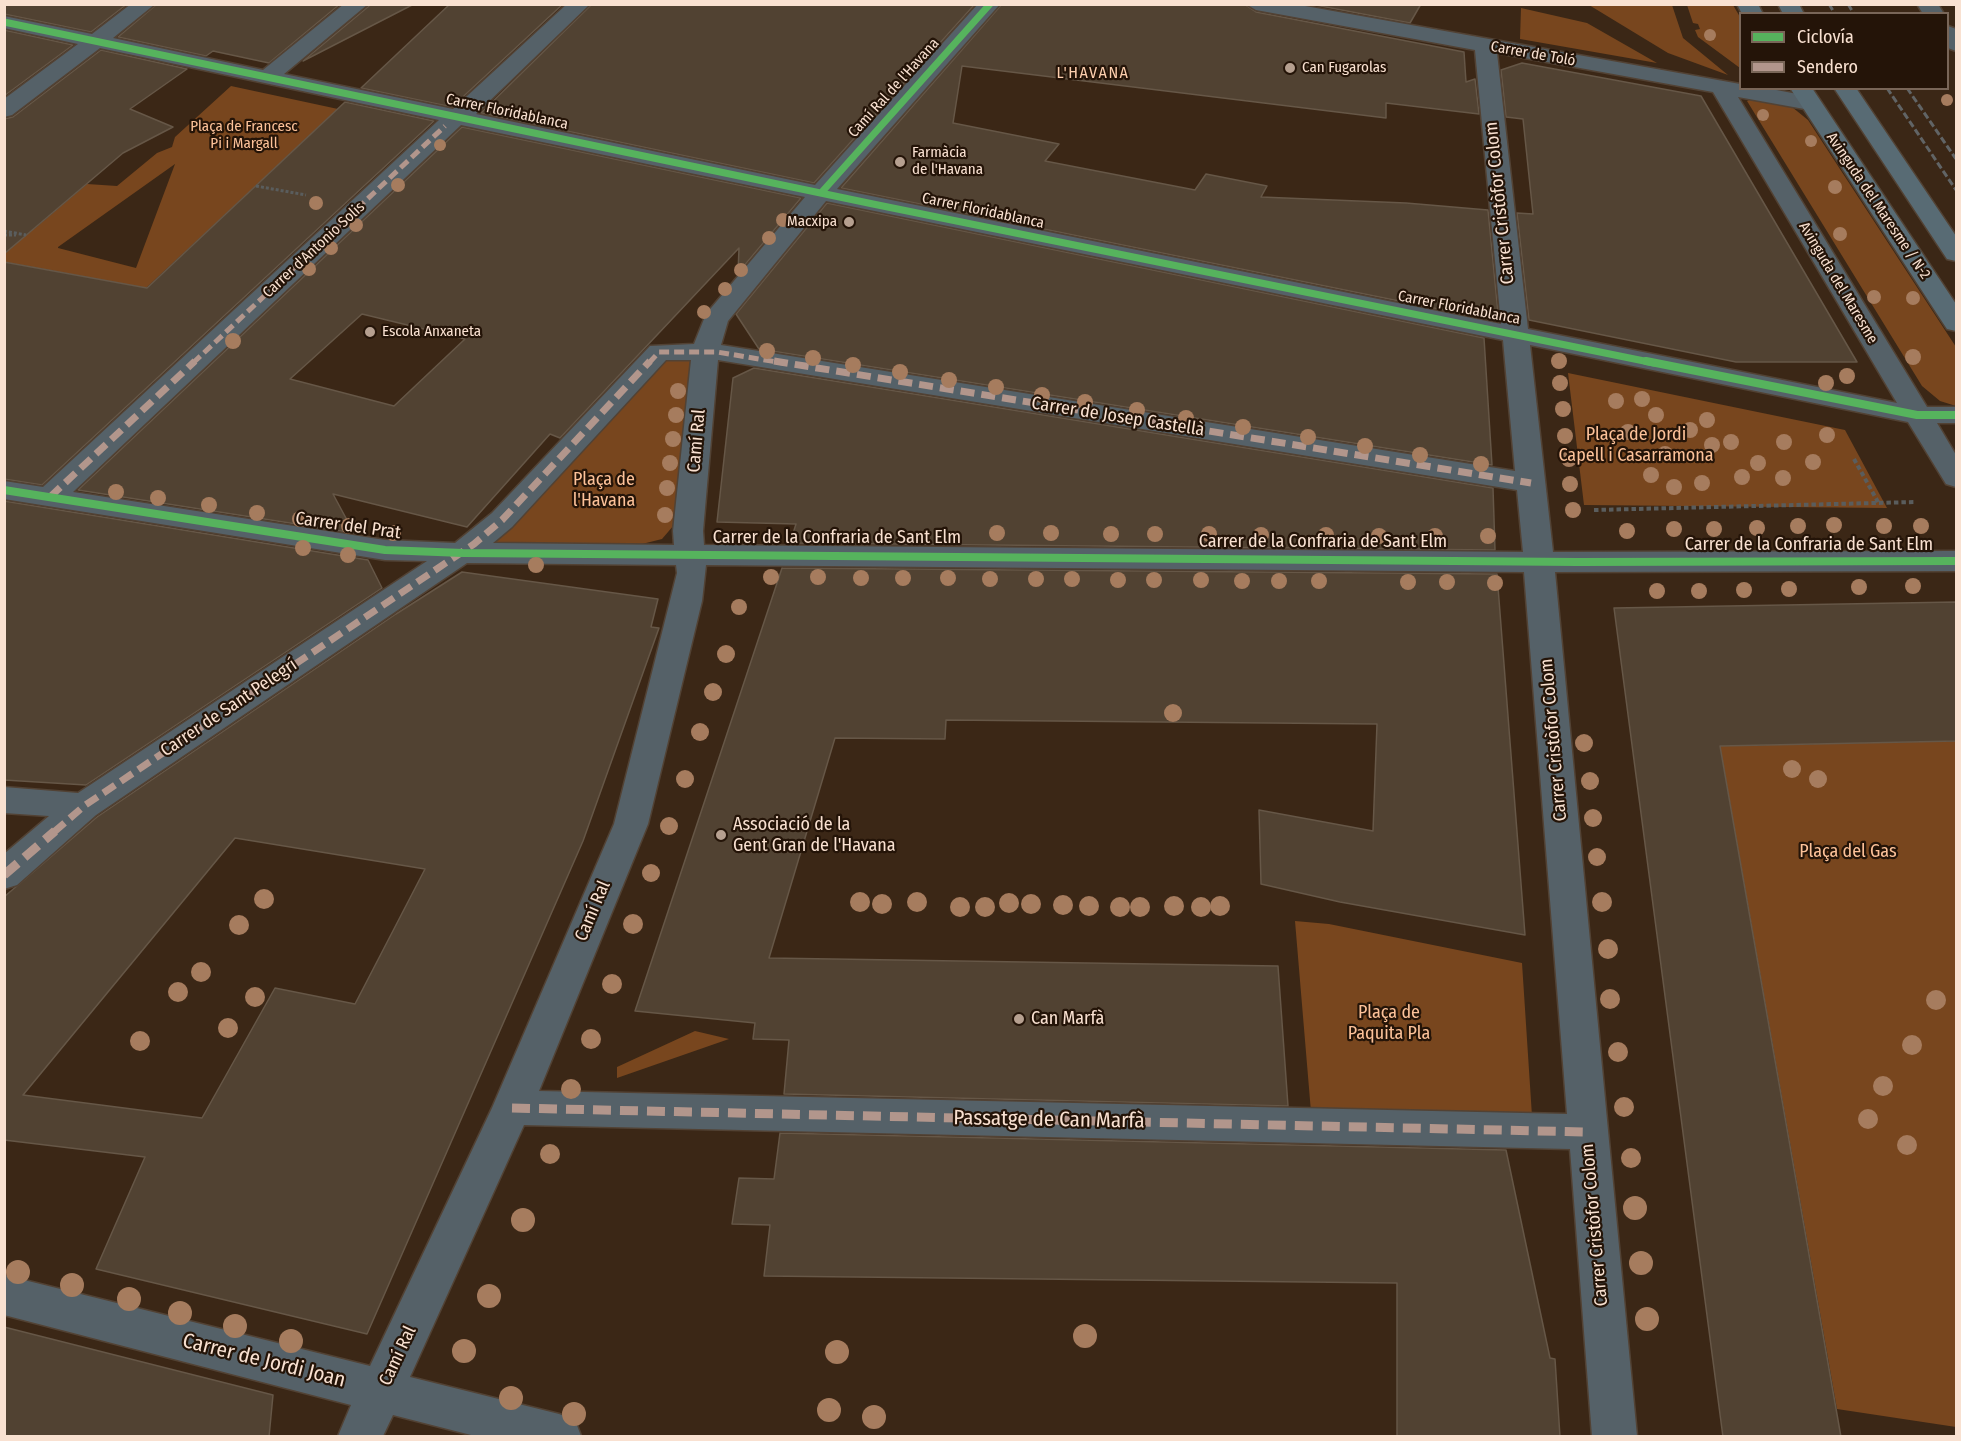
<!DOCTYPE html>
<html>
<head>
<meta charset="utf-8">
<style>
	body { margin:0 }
	#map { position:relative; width:1961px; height:1441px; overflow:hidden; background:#3b2716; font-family:"Fira Sans Condensed",sans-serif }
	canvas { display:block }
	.frame { position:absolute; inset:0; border:6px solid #f9e1d1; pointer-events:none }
	.legend { position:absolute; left:1739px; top:12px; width:210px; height:78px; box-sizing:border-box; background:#241408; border:2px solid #796658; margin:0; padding:8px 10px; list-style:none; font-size:18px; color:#f9e1d1 }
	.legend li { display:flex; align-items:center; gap:12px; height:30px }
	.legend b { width:30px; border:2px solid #796658 }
</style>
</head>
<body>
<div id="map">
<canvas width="1961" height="1441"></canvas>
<div class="frame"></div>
<ul class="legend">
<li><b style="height:8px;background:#56b35d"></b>Ciclovía</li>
<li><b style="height:8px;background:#b2968c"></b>Sendero</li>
</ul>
</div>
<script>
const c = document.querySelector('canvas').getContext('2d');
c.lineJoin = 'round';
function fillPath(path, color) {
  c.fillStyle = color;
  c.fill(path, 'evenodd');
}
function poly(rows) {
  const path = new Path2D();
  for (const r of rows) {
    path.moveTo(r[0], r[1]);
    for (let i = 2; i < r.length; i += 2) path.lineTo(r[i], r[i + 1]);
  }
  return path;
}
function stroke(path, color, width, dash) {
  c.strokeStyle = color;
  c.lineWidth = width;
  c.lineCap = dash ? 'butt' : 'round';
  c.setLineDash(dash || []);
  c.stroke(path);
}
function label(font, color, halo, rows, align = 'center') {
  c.font = font + ' "Fira Sans Condensed",sans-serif';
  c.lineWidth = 4.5;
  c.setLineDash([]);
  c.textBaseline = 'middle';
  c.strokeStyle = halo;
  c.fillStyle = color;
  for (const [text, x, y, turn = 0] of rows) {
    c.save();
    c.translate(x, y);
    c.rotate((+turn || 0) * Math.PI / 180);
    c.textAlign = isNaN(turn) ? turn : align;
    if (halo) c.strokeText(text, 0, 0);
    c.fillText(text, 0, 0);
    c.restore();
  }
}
fillPath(poly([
	[1589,5,1672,5,1683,38,1728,75,1668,53],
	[1687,5,1733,5,1740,17,1740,68,1698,37,1695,30,1700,29,1698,24,1693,23],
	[1521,8,1587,23,1657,63,1520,39],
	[231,86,338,109,146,288,5,262,4,224,34,229,87,184,117,186,157,153,172,147,175,137],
	[175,164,136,268,58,248,58,247],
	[1751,99,1792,107,1808,120,1956,347,1956,406,1940,401,1922,386,1747,101],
	[694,351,674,525,662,539,634,546,474,544,659,352],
	[1568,373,1845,430,1887,508,1584,505],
	[1956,741,1956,1427,1837,1409,1720,746],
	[1295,921,1329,924,1522,963,1532,1116,1311,1112],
	[695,1031,729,1039,617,1078,617,1067]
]), '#78461e');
const building = poly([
	[4,4,127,4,91,32,4,14,4,4],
	[157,4,340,4,269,63,213,51,206,56,118,37,157,4],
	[370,4,414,4,303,61,369,6,370,4],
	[450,4,563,4,452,107,361,88,450,4],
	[592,4,975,4,814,183,481,113,592,4],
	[1002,4,1244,4,1256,12,1464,52,1466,82,1475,79,1479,114,1386,103,1386,118,962,66,953,123,1059,144,1045,161,1195,190,1206,174,1267,186,1261,197,1406,203,1488,210,1498,313,1482,310,1483,318,841,188,1002,4],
	[1310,4,1421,4,1410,23,1310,4],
	[4,30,73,45,4,96,4,30],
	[101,50,187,69,130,109,173,127,123,153,4,254,4,119,13,117,101,50],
	[1522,63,1701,96,1857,362,1736,362,1529,320,1517,213,1533,214,1523,119,1506,117,1501,70,1522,63],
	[345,102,434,121,42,485,4,479,4,262,147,288,345,102],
	[462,127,801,198,738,273,739,248,560,438,550,434,467,527,333,494,354,533,78,490,462,127],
	[362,314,465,339,394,406,290,379,362,314],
	[827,203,1484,338,1492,465,759,349,736,314,827,203],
	[754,368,1493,488,1495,550,790,543,796,524,717,522,733,378,754,368],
	[4,501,368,560,382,588,86,785,4,780,4,501],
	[782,568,1497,574,1525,935,1340,902,1261,884,1259,810,1373,831,1377,724,946,720,945,739,835,738,769,958,1278,966,1288,1106,784,1094,789,1040,753,1039,755,1023,635,1011,782,568],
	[462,572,658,599,651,627,659,628,583,841,367,1334,96,1269,145,1157,4,1140,4,897,97,817,396,614,462,572],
	[235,838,425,869,355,1004,275,988,202,1118,23,1095,235,838],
	[1956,602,1956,741,1720,746,1841,1437,1723,1437,1614,608,1956,602],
	[780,1133,1506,1150,1550,1358,1555,1359,1560,1437,1397,1437,1397,1283,764,1276,770,1225,732,1224,739,1178,774,1179,780,1133],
	[4,1327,273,1395,269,1437,4,1437,4,1327]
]);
fillPath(building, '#514232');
stroke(building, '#665747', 1.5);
const street = poly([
	[131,4,155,4,113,38,263,70,344,4,368,4,284,74,453,109,567,4,590,4,476,114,815,185,978,4,1000,4,837,189,1501,324,1475,50,1256,10,1246,4,1294,4,1740,84,1740,88,1766,88,1818,98,1821,103,1818,108,1810,110,1738,97,1927,407,1956,407,1956,423,1937,423,1956,455,1956,487,1946,484,1908,422,1530,345,1553,552,1956,551,1956,571,1555,572,1637,1436,1592,1436,1570,1149,524,1125,410,1377,559,1414,575,1420,581,1436,475,1436,393,1415,383,1436,338,1436,351,1405,4,1315,4,1275,370,1366,492,1108,614,824,677,573,676,565,467,563,96,815,17,885,4,889,4,854,49,816,4,813,4,787,78,793,427,561,385,560,4,499,4,481,43,487,439,120,100,48,12,115,4,117,4,99,78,44,4,28,4,16,92,34,131,4],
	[1497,53,1713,92,1897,403,1528,329,1497,53],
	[461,125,805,197,706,314,694,344,650,346,492,513,455,543,385,540,73,492,461,125],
	[826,201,1503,340,1515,471,721,345,728,321,826,201],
	[666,360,691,360,673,531,674,545,493,543,512,527,666,360],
	[718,360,1517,490,1523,552,704,545,703,531,718,360],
	[706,565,1524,572,1567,1114,539,1091,648,824,702,601,706,565],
	[1917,4,1938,4,1944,14,1923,14,1917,4],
	[1948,26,1956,29,1956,51,1948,48,1948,26]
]);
const primary = poly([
	[1737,4,1758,4,1763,14,1742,14,1737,4],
	[1778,4,1799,4,1804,14,1783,14,1778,4],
	[1790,88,1812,88,1956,304,1956,331,1947,329,1943,323,1790,88],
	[1834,88,1856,88,1956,236,1956,261,1947,259,1834,88]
]);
stroke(street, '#524234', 3);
stroke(primary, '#524234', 3);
stroke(poly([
	[256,186,306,195],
	[4,231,26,235],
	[4,235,16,235]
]), '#5a5d5d', 3, [3, 2]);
stroke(poly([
	[1854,459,1878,502],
	[1594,510,1916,502]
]), '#5a5d5d', 4, [4.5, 3]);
fillPath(street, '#556168');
fillPath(primary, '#586b74');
stroke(poly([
	[1829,4,1835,14],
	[1848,4,1854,14],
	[1887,88,1956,190],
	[1907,88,1956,159]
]), '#616465', 3, [7, 3]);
stroke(poly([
	[193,363,445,126],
	[649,363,659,352,717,352,783,363]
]), '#b2968c', 5, [10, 5]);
stroke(poly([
	[774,361,1531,483],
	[50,497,195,361],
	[54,832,84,806,474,544,502,520,650,361]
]), '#b2968c', 7, [14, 7]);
stroke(poly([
	[4,875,55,831],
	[512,1108,1587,1132]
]), '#b2968c', 9, [18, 9]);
stroke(poly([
	[4,22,873,204,1654,363],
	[821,193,990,4]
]), '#56b35d', 7);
stroke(poly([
	[1646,361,1917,415,1956,415],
	[4,490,385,550,463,553,1577,562,1956,561]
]), '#56b35d', 8);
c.fillStyle = '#a67c5e';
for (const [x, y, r] of [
	[1710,35,6],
	[1947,100,6],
	[1763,115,6],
	[1811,141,6],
	[440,145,6],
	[398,185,7],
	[1835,187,7],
	[316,203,7],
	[783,220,7],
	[356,225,7],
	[1840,234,7],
	[769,238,7],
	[331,248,7],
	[309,269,7],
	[741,270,7],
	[725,289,7],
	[1874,297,7],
	[1913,298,7],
	[704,312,7],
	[233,341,8],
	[767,351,8],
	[1913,357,8],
	[813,358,8],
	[1559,361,8],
	[853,365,8],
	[900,372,8],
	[1847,376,8],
	[949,380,8],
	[1560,383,8],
	[1826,383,8],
	[996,387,8],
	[678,391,8],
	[1042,395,8],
	[1642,399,8],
	[1616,401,8],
	[1085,402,8],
	[1563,409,8],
	[1137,410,8],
	[676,415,8],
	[1656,415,8],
	[1186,418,8],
	[1707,420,8],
	[1243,427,8],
	[1690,430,8],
	[1628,432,8],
	[1827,435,8],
	[1565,436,8],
	[1308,437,8],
	[673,439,8],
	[1731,442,8],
	[1784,442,8],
	[1712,445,8],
	[1365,446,8],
	[1665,454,8],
	[1420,455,8],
	[1569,459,8],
	[1813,462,8],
	[670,463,8],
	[1758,463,8],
	[1481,464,8],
	[1651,475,8],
	[1742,477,8],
	[1783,478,8],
	[1702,483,8],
	[1570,484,8],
	[1674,487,8],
	[667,488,8],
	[116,492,8],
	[158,498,8],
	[209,505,8],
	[1573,510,8],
	[257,513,8],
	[665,515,8],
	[300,519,8],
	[1834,525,8],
	[349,526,8],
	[1798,526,8],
	[1884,526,8],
	[1921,526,8],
	[1757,528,8],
	[1674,529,8],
	[1714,529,8],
	[1627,531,8],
	[393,533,8],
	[997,533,8],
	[1051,533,8],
	[1111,534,8],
	[1155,534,8],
	[1209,534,8],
	[1261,535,8],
	[1326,535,8],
	[1379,536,8],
	[1435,536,8],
	[1488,536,8],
	[303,548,8],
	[348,555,8],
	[536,565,8],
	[771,577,8],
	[818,577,8],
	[861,578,8],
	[903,578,8],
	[948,578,8],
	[990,579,8],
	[1036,579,8],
	[1072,579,8],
	[1118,580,8],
	[1154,580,8],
	[1201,580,8],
	[1242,581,8],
	[1279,581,8],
	[1319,581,8],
	[1408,582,8],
	[1447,582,8],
	[1495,583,8],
	[1913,586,8],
	[1859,587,8],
	[1789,589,8],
	[1744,590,8],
	[1657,591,8],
	[1699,591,8],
	[739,607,8],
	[726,654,9],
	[713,692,9],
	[1173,713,9],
	[700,732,9],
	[1584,743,9],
	[1792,769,9],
	[685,779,9],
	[1818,779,9],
	[1590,781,9],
	[1593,818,9],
	[669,826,9],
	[1597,857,9],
	[651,873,9],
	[264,899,10],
	[860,902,10],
	[917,902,10],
	[1602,902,10],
	[1009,903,10],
	[882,904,10],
	[1031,904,10],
	[1063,905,10],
	[1089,906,10],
	[1174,906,10],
	[1220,906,10],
	[960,907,10],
	[985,907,10],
	[1120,907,10],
	[1140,907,10],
	[1201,907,10],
	[633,924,10],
	[239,925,10],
	[1608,949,10],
	[201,972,10],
	[612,984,10],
	[178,992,10],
	[255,997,10],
	[1610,999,10],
	[1936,1000,10],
	[228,1028,10],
	[591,1039,10],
	[140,1041,10],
	[1912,1045,10],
	[1618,1052,10],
	[1883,1086,10],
	[571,1089,10],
	[1624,1107,10],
	[1868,1119,10],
	[1907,1145,10],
	[550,1154,10],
	[1631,1158,10],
	[1635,1208,12],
	[523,1220,12],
	[1641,1263,12],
	[18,1272,12],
	[72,1285,12],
	[489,1296,12],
	[129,1299,12],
	[180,1313,12],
	[1647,1319,12],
	[235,1326,12],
	[1085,1336,12],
	[291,1341,12],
	[464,1351,12],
	[837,1352,12],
	[511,1398,12],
	[829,1410,12],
	[574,1414,12],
	[874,1417,12]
]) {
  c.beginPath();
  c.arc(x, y, r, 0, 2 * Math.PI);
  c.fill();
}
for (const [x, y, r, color] of [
	[1290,68,6,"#b6a090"],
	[900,162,6,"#b6a090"],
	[849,222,6,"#b6a090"],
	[370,332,6,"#b6a090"],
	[721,835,6,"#b6a090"],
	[1019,1019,6,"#b6a090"]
]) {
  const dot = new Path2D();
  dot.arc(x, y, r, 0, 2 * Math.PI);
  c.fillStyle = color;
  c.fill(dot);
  stroke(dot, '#241408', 2);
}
label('15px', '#f9e1d1', '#241408', [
	["Carrer de Toló",1533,54,10],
	["Camí Ral de l'Havana",894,88,-48],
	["Carrer Floridablanca",507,112,12],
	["Avinguda del Maresme / N-2",1878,206,56],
	["Carrer Floridablanca",983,211,12],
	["Carrer d'Antonio Solis",314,250,-43],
	["Avinguda del Maresme",1838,283,59],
	["Carrer Floridablanca",1459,308,11]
]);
label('15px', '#f9e1d1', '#241408', [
	["Can Fugarolas",1302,68],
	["Farmàcia",912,153],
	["de l'Havana",912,170],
	["Macxipa",837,222,"right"],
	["Escola Anxaneta",382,332]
], 'left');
label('15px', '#fdc299', '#241408', [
	["Plaça de Francesc",244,127],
	["Pi i Margall",244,144]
]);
c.letterSpacing = '1.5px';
label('16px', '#fdcfae', '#241408', [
	["L'HAVANA",1093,74]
]);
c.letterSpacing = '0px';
label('18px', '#f9e1d1', '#241408', [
	["Carrer Cristòfor Colom",1500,203,-96],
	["Carrer de Josep Castellà",1118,417,9],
	["Camí Ral",697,441,-85],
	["Carrer del Prat",348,526,8],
	["Carrer de la Confraria de Sant Elm",837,538],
	["Carrer de la Confraria de Sant Elm",1323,542],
	["Carrer de la Confraria de Sant Elm",1809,545],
	["Carrer de Sant Pelegrí",229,708,-34],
	["Carrer Cristòfor Colom",1554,740,-95],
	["Camí Ral",593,911,-67],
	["Carrer Cristòfor Colom",1595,1225,-95],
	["Camí Ral",398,1356,-65]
]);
label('18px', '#fdc299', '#241408', [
	["Plaça de Jordi",1636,435],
	["Capell i Casarramona",1636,456],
	["Plaça de",604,480],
	["l'Havana",604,501],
	["Plaça del Gas",1848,852],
	["Plaça de",1389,1013],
	["Paquita Pla",1389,1034]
]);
label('18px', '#f9e1d1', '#241408', [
	["Associació de la",733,825],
	["Gent Gran de l'Havana",733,846],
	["Can Marfà",1031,1019]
], 'left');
label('21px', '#f9e1d1', '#241408', [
	["Passatge de Can Marfà",1049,1120,1],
	["Carrer de Jordi Joan",264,1361,14]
]);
</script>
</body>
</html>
